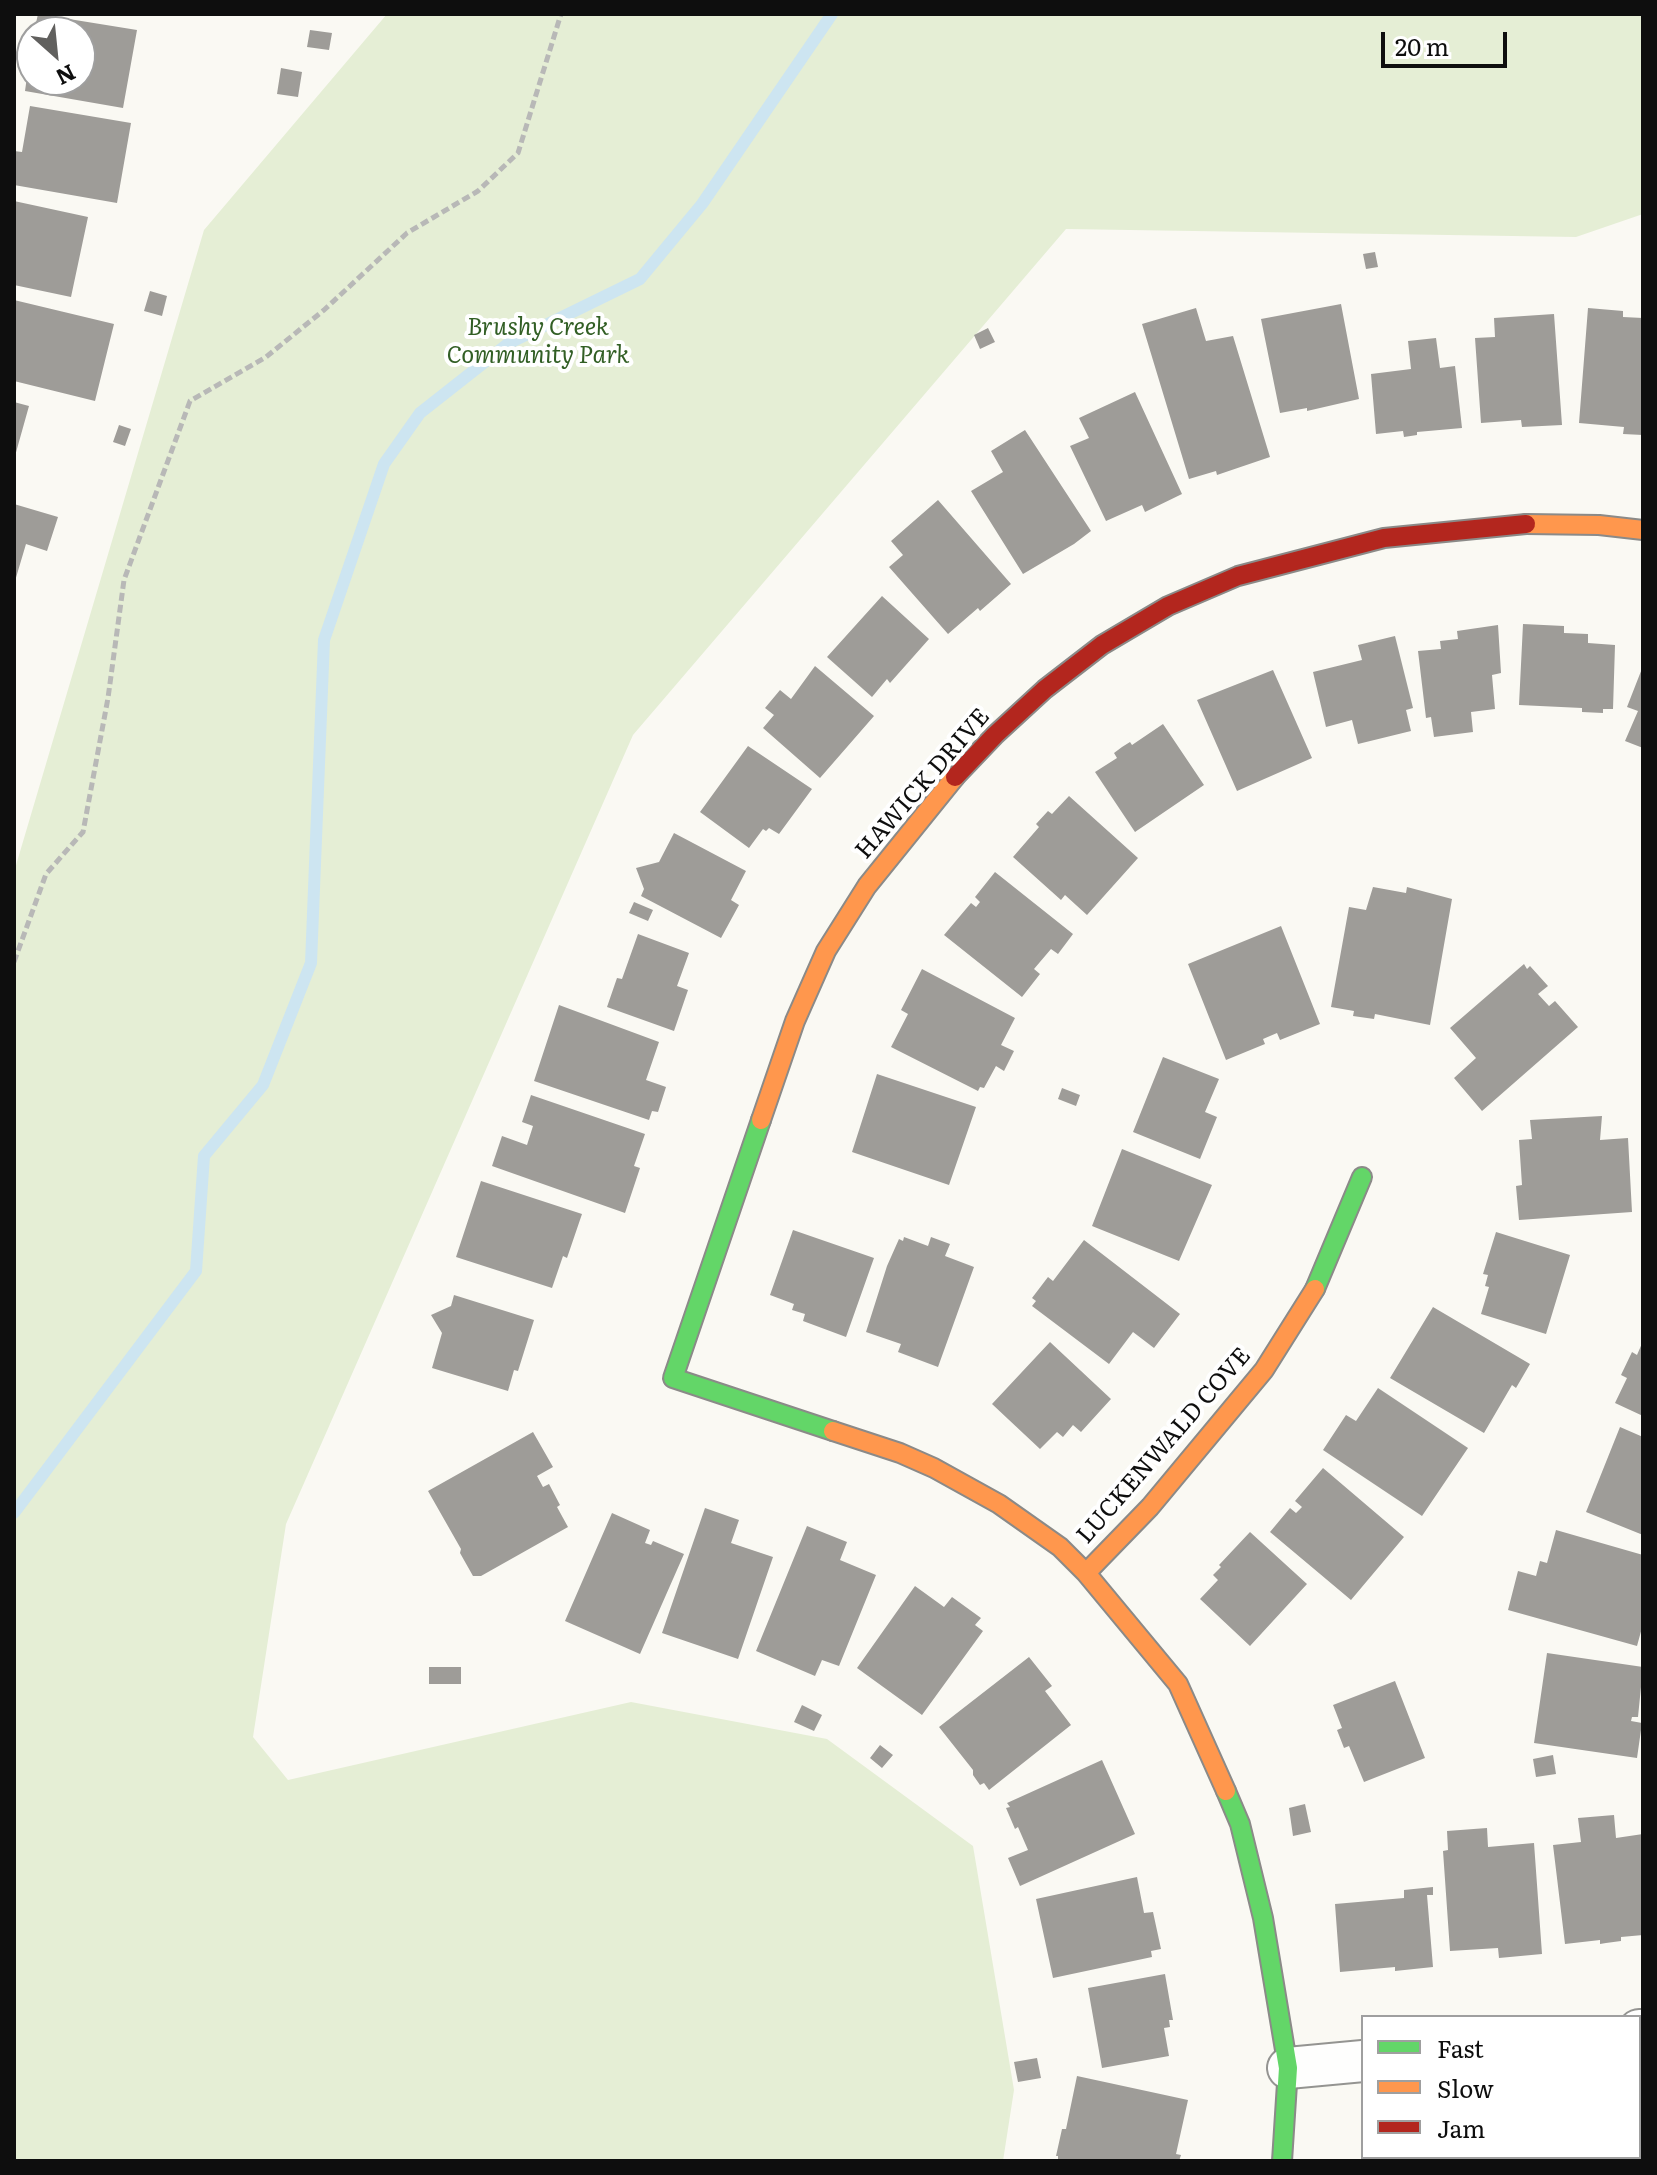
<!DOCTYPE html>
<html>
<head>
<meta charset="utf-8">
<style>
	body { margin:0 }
	#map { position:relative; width:1657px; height:2175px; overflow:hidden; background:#faf9f3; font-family:Literata,serif }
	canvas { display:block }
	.frame { position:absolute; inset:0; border:16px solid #0e0e0e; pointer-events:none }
	.legend { position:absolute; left:1361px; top:2015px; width:280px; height:144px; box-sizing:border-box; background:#fff; border:2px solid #9f9f9f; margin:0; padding:10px 14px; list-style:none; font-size:24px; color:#0e0e0e }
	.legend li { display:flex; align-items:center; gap:16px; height:40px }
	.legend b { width:40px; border:2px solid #9f9f9f }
	.north { position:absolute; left:16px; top:16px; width:80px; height:80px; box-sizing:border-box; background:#fff; border:2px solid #9f9f9f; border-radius:50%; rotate:153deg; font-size:22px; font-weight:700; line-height:32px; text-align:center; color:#0e0e0e }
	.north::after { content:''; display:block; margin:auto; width:28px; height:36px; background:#61605e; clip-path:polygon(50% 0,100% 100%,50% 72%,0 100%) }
	.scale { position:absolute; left:1381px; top:32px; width:126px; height:36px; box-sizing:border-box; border:4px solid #0e0e0e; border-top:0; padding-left:10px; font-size:24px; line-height:28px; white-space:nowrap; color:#0e0e0e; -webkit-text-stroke:6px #fff; paint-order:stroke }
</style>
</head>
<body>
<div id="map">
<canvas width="1657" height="2175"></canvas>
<div class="frame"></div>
<ul class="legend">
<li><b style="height:10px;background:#63d668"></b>Fast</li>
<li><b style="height:10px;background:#ff974d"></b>Slow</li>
<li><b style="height:10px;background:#b3261e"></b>Jam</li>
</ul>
<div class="north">N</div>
<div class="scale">20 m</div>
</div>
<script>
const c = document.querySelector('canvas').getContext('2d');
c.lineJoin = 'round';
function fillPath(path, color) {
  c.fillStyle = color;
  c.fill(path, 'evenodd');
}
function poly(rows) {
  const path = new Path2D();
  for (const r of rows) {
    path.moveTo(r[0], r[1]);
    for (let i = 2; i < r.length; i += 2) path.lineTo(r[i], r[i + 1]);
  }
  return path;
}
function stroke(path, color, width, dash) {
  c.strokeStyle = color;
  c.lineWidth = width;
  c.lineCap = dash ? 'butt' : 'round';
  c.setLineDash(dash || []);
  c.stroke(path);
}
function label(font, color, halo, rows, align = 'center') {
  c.font = font + ' Literata,serif';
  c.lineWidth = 8;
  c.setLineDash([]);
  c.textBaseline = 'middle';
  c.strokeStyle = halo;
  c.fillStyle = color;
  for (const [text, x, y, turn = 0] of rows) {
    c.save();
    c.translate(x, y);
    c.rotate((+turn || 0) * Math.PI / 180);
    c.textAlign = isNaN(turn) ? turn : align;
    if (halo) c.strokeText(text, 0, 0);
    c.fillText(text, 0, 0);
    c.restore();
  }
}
fillPath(poly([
	[387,14,1643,14,1643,214,1576,237,1066,229,633,735,286,1524,253,1737,288,1780,631,1702,827,1739,973,1846,1014,2090,1003,2161,14,2161,14,872,204,230]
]), '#e5eed5');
stroke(poly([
	[14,1513,196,1271,204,1156,263,1085,311,963,324,640,384,464,420,413,509,343,640,279,702,204,832,14]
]), '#cde5f1', 12);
fillPath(poly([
	[38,14,137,30,123,108,25,91,30,55,32,80,80,80,80,32,34,32],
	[310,30,332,33,329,50,307,47],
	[281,68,302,72,298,97,277,94],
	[30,106,131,123,117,203,14,185,14,151,22,152],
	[14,201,88,217,71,297,14,285],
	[1375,252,1378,267,1366,269,1363,254],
	[150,291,167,296,162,316,144,311],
	[14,300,114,324,95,401,14,381],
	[1341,304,1359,399,1307,411,1307,408,1280,413,1261,319],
	[1196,308,1206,341,1233,336,1270,457,1217,475,1216,471,1189,479,1142,324],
	[1588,308,1623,311,1623,317,1643,318,1643,435,1623,434,1624,427,1579,423],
	[1554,314,1562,425,1522,427,1521,420,1481,423,1475,338,1495,337,1494,318],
	[988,328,995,342,980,349,974,335],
	[1436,338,1440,368,1455,366,1462,428,1417,432,1417,435,1404,437,1403,431,1376,434,1371,374,1411,369,1408,341],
	[1135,392,1182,494,1145,512,1142,505,1106,521,1070,446,1089,438,1079,418],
	[14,402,29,406,15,456,14,456],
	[119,425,131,429,125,446,113,442],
	[1025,430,1091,531,1074,544,1023,574,971,491,1003,472,991,451],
	[938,500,1011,584,980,611,978,608,948,634,889,567,903,555,891,541],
	[14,504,58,517,47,551,26,544,15,581],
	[882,596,929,639,890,683,887,679,872,697,827,657],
	[1523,624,1564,626,1564,633,1588,634,1588,643,1615,645,1613,709,1603,709,1603,713,1582,712,1582,708,1519,705],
	[1498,625,1501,673,1492,675,1495,709,1471,712,1473,732,1434,737,1431,717,1426,718,1418,651,1441,649,1440,641,1458,639,1457,631],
	[1395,636,1413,708,1406,710,1411,731,1358,744,1352,720,1326,727,1313,672,1362,660,1358,645],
	[815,666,874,716,820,778,763,728,774,715,765,708,780,690,791,699],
	[1643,666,1643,748,1625,741,1638,711,1627,707],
	[1273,670,1312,758,1237,791,1197,700],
	[1163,724,1204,785,1135,832,1095,772,1117,758,1114,753,1122,747,1130,742,1132,745],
	[748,746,812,789,779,834,769,828,766,831,763,829,749,848,700,812],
	[1069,796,1138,858,1087,915,1065,895,1061,900,1013,857,1039,827,1036,824,1048,811,1052,814],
	[674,833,746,871,731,900,739,905,721,938,641,896,644,889,636,868,659,862],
	[995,872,1073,934,1058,954,1051,949,1034,969,1040,974,1022,997,944,935,971,903,976,907,980,902,975,897],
	[1373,887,1406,893,1407,887,1452,899,1430,1025,1375,1014,1374,1019,1353,1016,1354,1011,1331,1007,1349,907,1366,910],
	[634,902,653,910,648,921,629,913],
	[1281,926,1320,1024,1280,1040,1277,1033,1263,1039,1265,1044,1226,1060,1188,964],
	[638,934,689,953,677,986,688,990,674,1031,607,1007,617,978,622,979],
	[1524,964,1527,969,1530,966,1548,986,1538,994,1549,1006,1555,1001,1578,1027,1482,1111,1454,1078,1476,1058,1450,1028],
	[922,969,1015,1018,1001,1045,1014,1051,1004,1071,996,1066,984,1088,980,1087,978,1091,891,1047,908,1014,901,1010],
	[559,1005,659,1042,646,1080,666,1087,658,1112,652,1111,649,1120,534,1081],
	[1163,1057,1219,1079,1205,1112,1217,1117,1200,1159,1133,1132],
	[877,1074,976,1107,949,1185,852,1152],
	[1062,1088,1080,1095,1076,1106,1058,1099],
	[531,1095,645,1134,634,1166,640,1168,625,1213,492,1166,502,1136,527,1145,533,1126,522,1122],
	[1602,1116,1600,1140,1628,1138,1632,1212,1519,1220,1516,1186,1522,1185,1519,1140,1532,1139,1530,1120],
	[1122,1149,1212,1185,1179,1261,1092,1226],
	[481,1181,582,1214,567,1258,563,1256,552,1288,456,1257],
	[793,1230,874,1258,846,1337,803,1321,805,1314,792,1310,794,1304,770,1295],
	[1496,1232,1570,1255,1546,1334,1481,1314,1489,1287,1485,1286,1488,1275,1483,1274],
	[904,1237,928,1246,931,1237,950,1244,945,1256,974,1267,938,1367,898,1352,901,1344,866,1332,887,1266,899,1239,903,1241],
	[1084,1240,1180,1314,1154,1348,1133,1332,1109,1364,1032,1306,1036,1301,1032,1298,1048,1277,1053,1281],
	[454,1295,534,1320,518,1371,514,1370,508,1391,432,1368,442,1333,431,1315,451,1306],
	[1433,1307,1530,1364,1516,1388,1512,1385,1484,1433,1390,1378],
	[1643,1341,1643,1416,1615,1403,1627,1378,1621,1375,1632,1352,1637,1355],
	[1050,1342,1111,1399,1081,1432,1073,1425,1063,1437,1057,1432,1040,1449,992,1404],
	[1378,1388,1468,1448,1422,1516,1323,1450,1346,1415,1356,1421],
	[1620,1427,1643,1437,1643,1535,1586,1512],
	[533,1432,553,1467,537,1476,543,1487,549,1484,560,1505,557,1507,568,1527,481,1576,473,1576,460,1553,461,1549,428,1491],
	[1323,1468,1404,1537,1351,1600,1270,1532,1290,1508,1296,1513,1302,1507,1295,1501],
	[705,1508,739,1520,731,1543,773,1557,738,1659,662,1633],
	[612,1513,650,1530,645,1543,651,1545,653,1541,684,1554,640,1654,565,1621],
	[807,1526,847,1542,840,1560,876,1575,839,1666,822,1660,815,1676,756,1651],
	[1556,1530,1643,1555,1643,1624,1637,1646,1508,1610,1518,1571,1536,1576,1540,1561,1547,1563],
	[1250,1532,1307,1584,1250,1646,1200,1599,1218,1580,1213,1575,1221,1567,1219,1565],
	[915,1586,944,1607,952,1597,981,1618,975,1625,983,1631,922,1715,857,1668],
	[1547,1653,1643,1667,1638,1717,1632,1717,1631,1721,1642,1723,1637,1758,1534,1743],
	[1029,1657,1052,1686,1045,1691,1071,1725,989,1790,984,1783,980,1785,973,1775,973,1770,939,1727],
	[429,1667,461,1667,461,1684,429,1684],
	[1395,1681,1425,1758,1364,1782,1349,1746,1344,1748,1337,1730,1342,1728,1333,1705],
	[802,1705,822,1715,814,1731,794,1722],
	[880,1745,893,1755,882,1768,870,1758],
	[1553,1755,1556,1774,1536,1777,1533,1759],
	[1102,1760,1135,1834,1020,1886,1008,1858,1028,1850,1018,1827,1015,1829,1006,1808,1010,1807,1007,1803],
	[1305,1804,1311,1832,1293,1836,1289,1808],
	[1614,1815,1616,1838,1643,1834,1643,1935,1621,1937,1621,1941,1606,1943,1600,1944,1600,1940,1565,1944,1553,1845,1581,1842,1578,1818],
	[1487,1828,1488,1847,1534,1843,1542,1954,1499,1958,1498,1948,1450,1951,1443,1851,1448,1850,1447,1831],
	[1137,1877,1144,1913,1153,1912,1161,1949,1151,1951,1152,1957,1053,1978,1036,1899],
	[1433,1887,1433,1895,1427,1895,1433,1967,1395,1971,1395,1967,1340,1972,1335,1904,1404,1898,1404,1890],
	[1165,1974,1173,2020,1169,2020,1170,2027,1164,2028,1169,2056,1102,2068,1088,1988],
	[1037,2058,1041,2078,1018,2082,1014,2062],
	[1077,2076,1188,2100,1176,2154,1181,2155,1179,2161,1058,2161,1058,2156,1056,2156,1062,2129,1066,2129],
	[1639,2151,1643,2151,1643,2161,1594,2161,1594,2157,1639,2157],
	[1458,2157,1459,2161,1433,2161,1433,2159],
	[1497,2157,1576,2157,1577,2161,1482,2161]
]), '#9e9c98');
const street = poly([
	[1639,2030,1643,2030],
	[1288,2068,1363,2061]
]);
const fast = poly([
	[761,1120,673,1378,833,1431],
	[1315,1289,1362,1177],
	[1226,1791,1240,1824,1263,1918,1288,2068,1282,2161]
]);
const slow = poly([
	[1526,524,1599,525,1643,530],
	[761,1120,795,1021,826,951,867,886,955,777],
	[833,1431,900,1453,934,1468,999,1504,1060,1547,1086,1573,1178,1684,1226,1791],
	[1086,1573,1150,1507,1264,1370,1315,1289]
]);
const jam = poly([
	[955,777,995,735,1045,689,1102,645,1168,606,1238,576,1384,538,1526,524]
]);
stroke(street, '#949491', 44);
stroke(fast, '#8b8a88', 22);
stroke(slow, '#8b8a88', 22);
stroke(jam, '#8b8a88', 22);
stroke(poly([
	[14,962,46,874,83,832,108,698,124,580,190,401,266,357,324,310,407,233,478,191,518,153,561,14]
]), '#b8b8b7', 5, [8, 4]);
stroke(street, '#fefefd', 40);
stroke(fast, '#63d668', 18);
stroke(slow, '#ff974d', 18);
stroke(jam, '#b3261e', 18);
label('italic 24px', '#325f25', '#fff', [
	["Brushy Creek",538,328],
	["Community Park",538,356]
]);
label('24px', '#0e0e0e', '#fff', [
	["HAWICK DRIVE",923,784,-49],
	["LUCKENWALD COVE",1164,1446,-49]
]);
</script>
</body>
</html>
